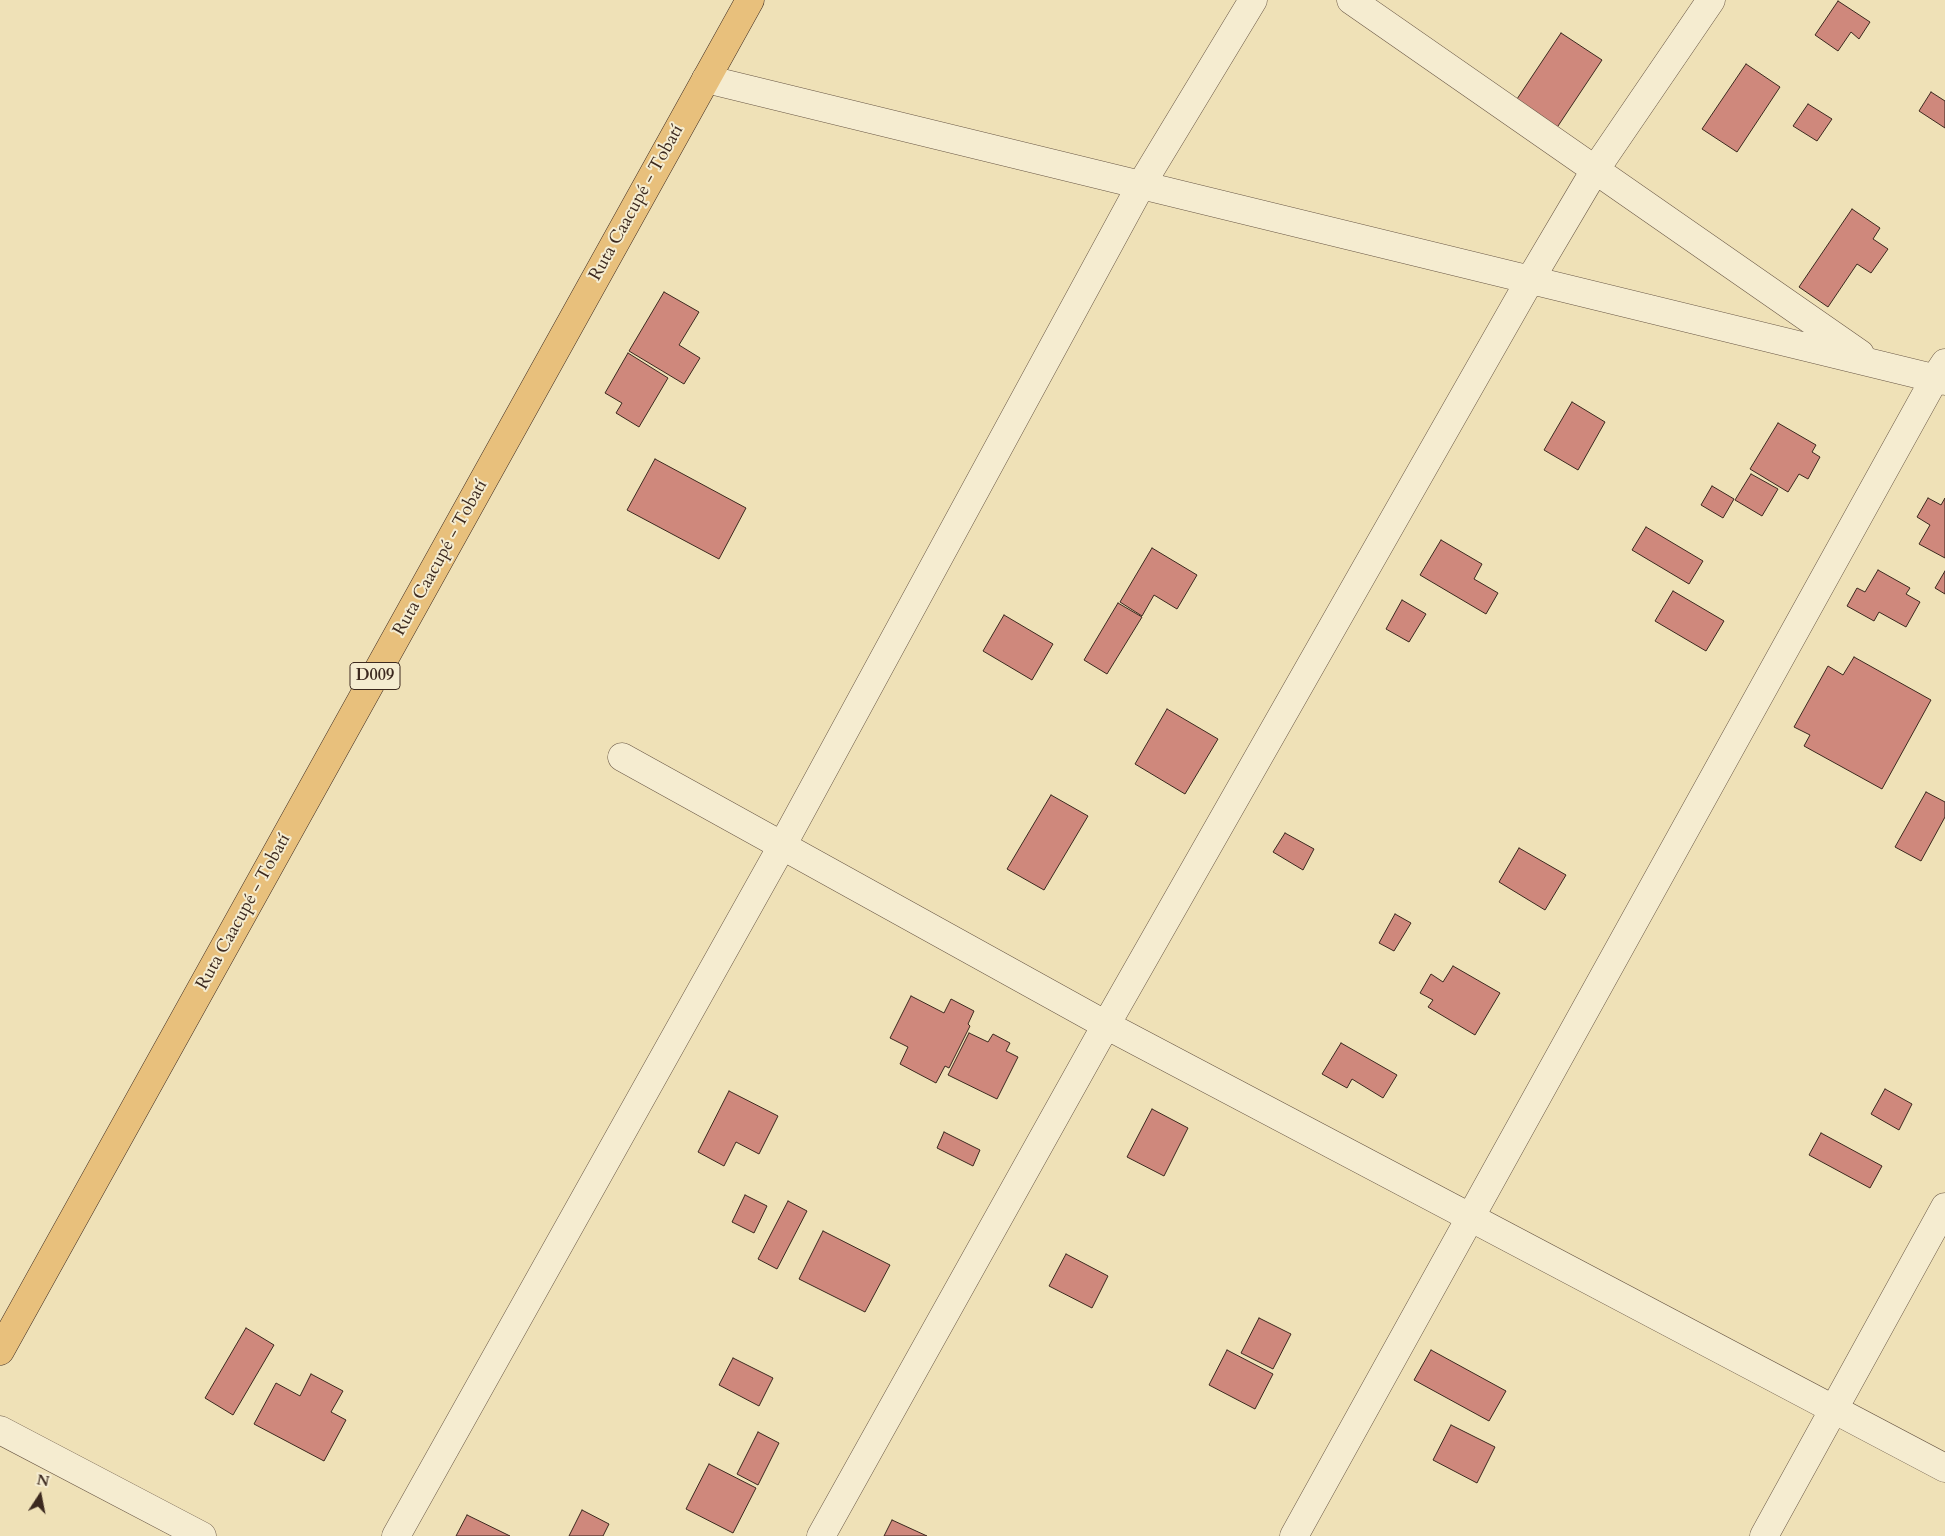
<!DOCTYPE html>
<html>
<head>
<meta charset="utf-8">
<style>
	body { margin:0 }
	#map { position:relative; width:1945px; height:1536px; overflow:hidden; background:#efe1b7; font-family:Cardo,serif }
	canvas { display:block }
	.north { position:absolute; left:15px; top:1471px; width:50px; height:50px; -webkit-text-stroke:4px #f5ecd0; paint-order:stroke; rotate:11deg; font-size:14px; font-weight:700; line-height:20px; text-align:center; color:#3c291f }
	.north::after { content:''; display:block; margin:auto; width:18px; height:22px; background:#3c291f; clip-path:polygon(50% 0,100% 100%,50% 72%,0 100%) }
</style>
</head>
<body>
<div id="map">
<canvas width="1945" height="1536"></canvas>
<div class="north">N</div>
</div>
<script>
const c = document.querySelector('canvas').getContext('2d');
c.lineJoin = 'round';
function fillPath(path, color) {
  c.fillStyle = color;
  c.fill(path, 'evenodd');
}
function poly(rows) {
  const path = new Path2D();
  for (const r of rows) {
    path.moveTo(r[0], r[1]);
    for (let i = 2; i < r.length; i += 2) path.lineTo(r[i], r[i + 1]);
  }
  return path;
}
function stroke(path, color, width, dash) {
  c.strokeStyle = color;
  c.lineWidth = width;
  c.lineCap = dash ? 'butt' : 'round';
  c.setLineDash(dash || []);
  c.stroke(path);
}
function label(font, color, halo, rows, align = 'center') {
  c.font = font + ' Cardo,serif';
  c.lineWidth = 4;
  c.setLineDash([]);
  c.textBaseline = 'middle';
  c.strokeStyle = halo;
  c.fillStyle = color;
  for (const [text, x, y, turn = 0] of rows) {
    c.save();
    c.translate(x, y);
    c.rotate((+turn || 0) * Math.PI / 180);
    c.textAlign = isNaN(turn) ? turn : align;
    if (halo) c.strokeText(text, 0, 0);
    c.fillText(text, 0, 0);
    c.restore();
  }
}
const building = poly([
	[1838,1,1870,22,1859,39,1851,32,1838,51,1815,35,1838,1],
	[1561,33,1602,60,1554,132,1513,105,1561,33],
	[1746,64,1780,87,1737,152,1702,129,1746,64],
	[1931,92,1945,101,1945,128,1919,111,1931,92],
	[1808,104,1832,119,1817,141,1793,126,1808,104],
	[1852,209,1880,228,1873,239,1888,249,1871,273,1857,264,1828,307,1799,287,1852,209],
	[664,292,699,312,679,345,700,358,684,384,629,351,664,292],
	[628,353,668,378,639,427,616,413,622,403,605,393,628,353],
	[1572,402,1605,422,1578,470,1544,450,1572,402],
	[1778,423,1816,445,1812,452,1820,457,1808,479,1799,474,1788,492,1750,469,1778,423],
	[655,459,746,508,719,559,627,510,655,459],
	[1751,474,1778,489,1762,516,1735,500,1751,474],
	[1712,486,1734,499,1723,518,1701,505,1712,486],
	[1928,498,1941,505,1945,498,1945,558,1919,544,1930,525,1917,517,1928,498],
	[1646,527,1703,561,1689,584,1632,550,1646,527],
	[1441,540,1482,564,1474,579,1498,593,1486,614,1420,575,1441,540],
	[1152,548,1197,575,1177,609,1154,595,1142,616,1120,602,1152,548],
	[1878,570,1910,588,1906,594,1920,602,1906,627,1879,612,1874,621,1847,606,1857,588,1865,592,1878,570],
	[1945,571,1945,594,1935,588,1945,571],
	[1673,591,1724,621,1706,651,1655,621,1673,591],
	[1402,600,1426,614,1409,642,1386,629,1402,600],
	[1118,603,1142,617,1107,674,1084,660,1118,603],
	[1004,615,1053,644,1032,680,983,651,1004,615],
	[1854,657,1931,700,1882,789,1804,746,1810,735,1794,727,1828,666,1843,675,1854,657],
	[1167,709,1218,739,1185,794,1135,764,1167,709],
	[1926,792,1945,802,1945,817,1921,861,1895,847,1926,792],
	[1051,795,1088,816,1044,890,1007,869,1051,795],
	[1285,833,1314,849,1303,870,1273,852,1285,833],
	[1519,848,1566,875,1545,910,1499,882,1519,848],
	[1395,914,1411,923,1394,951,1379,943,1395,914],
	[1453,966,1500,993,1475,1035,1428,1007,1433,1000,1420,993,1431,974,1443,982,1453,966],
	[911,996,944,1013,951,999,974,1011,968,1024,970,1026,949,1068,945,1066,936,1083,900,1064,908,1047,890,1038,911,996],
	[969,1033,988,1042,993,1034,1010,1043,1006,1051,1018,1057,997,1099,948,1075,969,1033],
	[1341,1043,1397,1075,1383,1098,1352,1079,1347,1088,1322,1074,1341,1043],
	[1885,1089,1912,1104,1899,1130,1871,1114,1885,1089],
	[729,1091,778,1116,759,1154,736,1142,724,1166,698,1152,729,1091],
	[1152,1109,1188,1128,1164,1176,1127,1157,1152,1109],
	[944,1132,980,1150,973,1166,937,1148,944,1132],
	[1821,1133,1882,1166,1870,1188,1809,1155,1821,1133],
	[745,1195,767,1206,754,1233,732,1222,745,1195],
	[788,1201,807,1211,777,1269,758,1259,788,1201],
	[823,1231,890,1265,865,1312,799,1279,823,1231],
	[1066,1254,1108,1276,1092,1308,1049,1286,1066,1254],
	[1259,1318,1291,1334,1273,1369,1241,1353,1259,1318],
	[246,1328,274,1345,233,1415,205,1398,246,1328],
	[1227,1350,1273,1374,1255,1409,1209,1385,1227,1350],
	[1431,1350,1506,1391,1489,1421,1414,1380,1431,1350],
	[733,1358,773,1378,759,1406,719,1385,733,1358],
	[311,1374,343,1391,331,1412,346,1420,324,1461,254,1424,276,1383,300,1396,311,1374],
	[1451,1425,1495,1447,1477,1483,1433,1460,1451,1425],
	[758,1432,779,1443,758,1485,737,1474,758,1432],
	[709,1464,756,1488,733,1533,686,1509,709,1464],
	[582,1510,609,1524,603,1536,569,1536,582,1510],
	[467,1515,510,1536,456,1536,467,1515],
	[892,1520,927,1536,884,1536,892,1520]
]);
fillPath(building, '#cf887c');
stroke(building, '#3c291f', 1);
const minor = poly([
	[1351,0,1860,354],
	[706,79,1945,381],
	[622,757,1106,1025,1945,1468],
	[0,1430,202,1536],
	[396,1536,782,846,1141,185,1253,0],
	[821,1536,1106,1025,1530,280,1595,170,1711,0],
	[1294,1536,1935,378,1945,363],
	[1764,1536,1945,1207]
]);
const major = poly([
	[0,1351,750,0]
]);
stroke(minor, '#695745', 29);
stroke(major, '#3c291f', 29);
stroke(minor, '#f5ecd0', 28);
stroke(major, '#e8c07c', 28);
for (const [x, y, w] of [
	[375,676,50]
]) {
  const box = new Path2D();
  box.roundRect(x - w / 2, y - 13.5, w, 27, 4);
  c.fillStyle = '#f5ecd0';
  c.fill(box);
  stroke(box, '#3c291f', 1);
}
label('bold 16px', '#3c291f', null, [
	["D009",375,676]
]);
label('18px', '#3c291f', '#f5ecd0', [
	["Ruta Caacupé - Tobatí",637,203,-61],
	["Ruta Caacupé - Tobatí",441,558,-61],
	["Ruta Caacupé - Tobatí",244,912,-61]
]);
</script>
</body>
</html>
